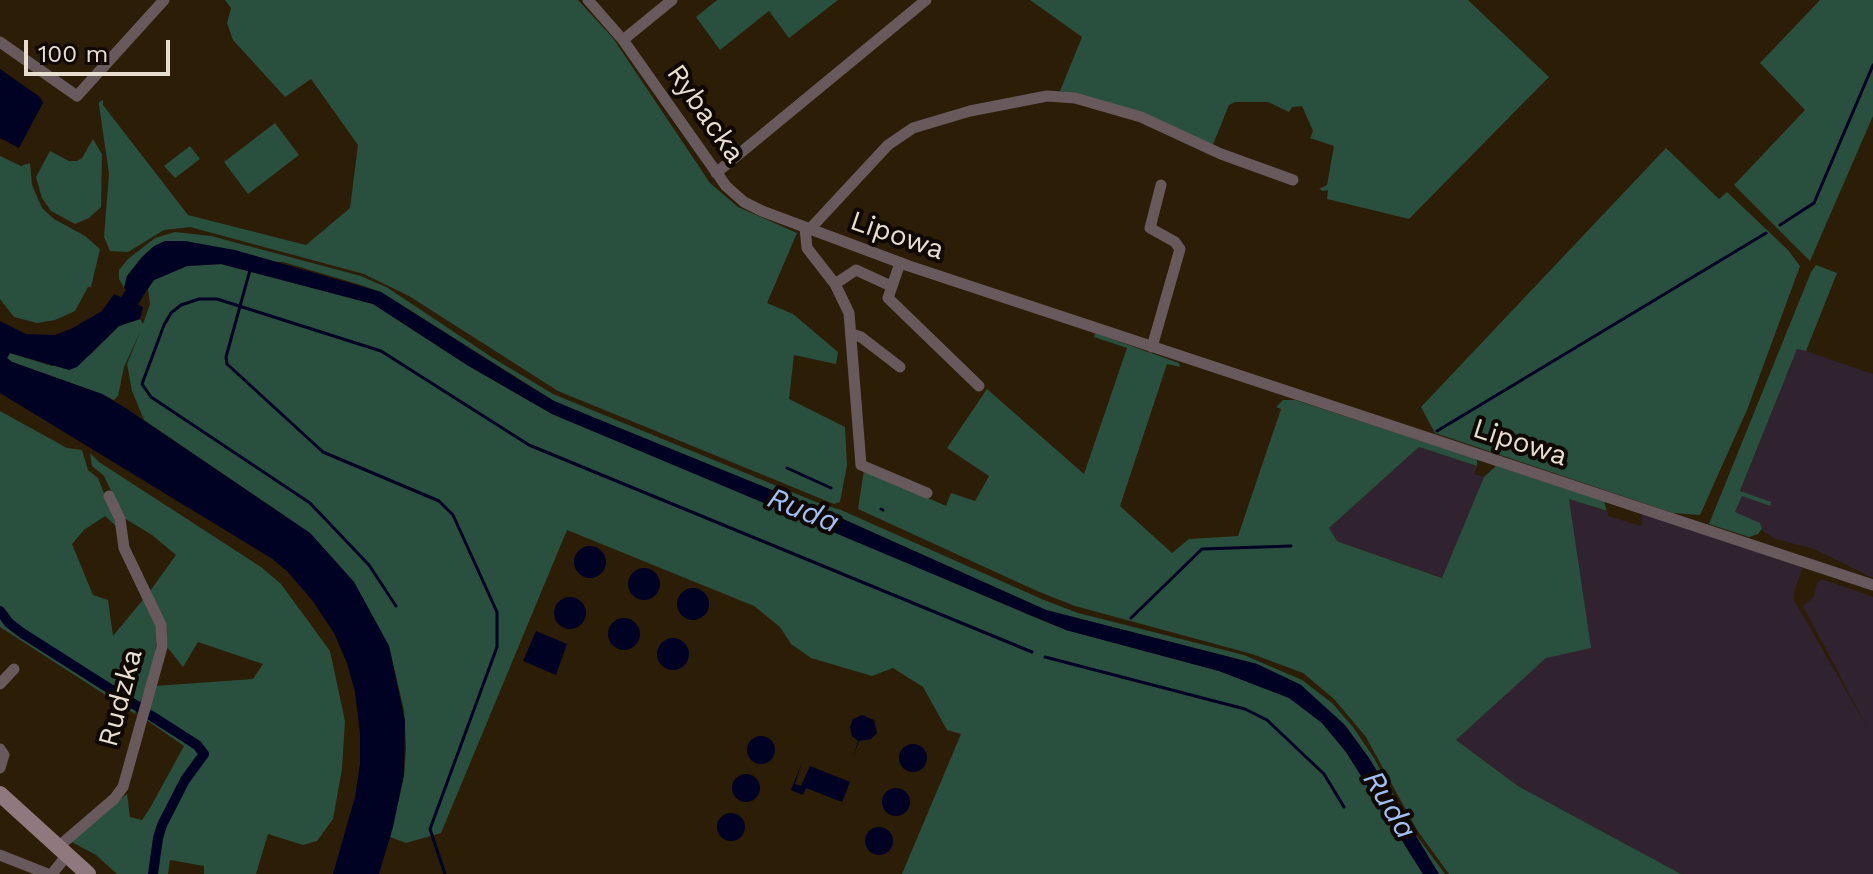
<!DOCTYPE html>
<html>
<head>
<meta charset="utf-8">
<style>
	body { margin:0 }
	#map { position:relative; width:1873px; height:874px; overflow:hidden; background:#2c1d06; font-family:"Work Sans",sans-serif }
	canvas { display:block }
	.scale { position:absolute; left:24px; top:40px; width:146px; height:36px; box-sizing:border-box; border:4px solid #e8ded0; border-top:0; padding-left:10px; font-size:24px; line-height:28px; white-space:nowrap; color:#e8ded0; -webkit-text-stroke:6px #0f0802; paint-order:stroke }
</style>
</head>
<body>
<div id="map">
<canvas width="1873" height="874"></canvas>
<div class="scale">100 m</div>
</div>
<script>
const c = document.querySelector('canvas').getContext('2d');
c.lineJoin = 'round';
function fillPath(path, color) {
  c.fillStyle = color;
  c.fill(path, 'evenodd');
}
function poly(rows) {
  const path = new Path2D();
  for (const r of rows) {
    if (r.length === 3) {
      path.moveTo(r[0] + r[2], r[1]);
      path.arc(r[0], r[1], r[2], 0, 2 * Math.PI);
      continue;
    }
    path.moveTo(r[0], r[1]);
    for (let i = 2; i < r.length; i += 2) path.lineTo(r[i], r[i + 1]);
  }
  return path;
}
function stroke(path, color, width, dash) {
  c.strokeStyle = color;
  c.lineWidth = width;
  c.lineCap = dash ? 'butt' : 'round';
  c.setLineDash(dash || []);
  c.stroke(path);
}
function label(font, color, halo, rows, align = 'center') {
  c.font = font + ' "Work Sans",sans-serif';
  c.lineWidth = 8;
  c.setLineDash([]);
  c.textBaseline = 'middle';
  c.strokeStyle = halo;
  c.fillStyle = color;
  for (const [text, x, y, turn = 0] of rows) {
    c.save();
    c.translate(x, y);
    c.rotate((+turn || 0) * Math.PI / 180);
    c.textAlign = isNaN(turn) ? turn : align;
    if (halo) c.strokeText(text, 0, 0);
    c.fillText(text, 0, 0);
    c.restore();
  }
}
fillPath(poly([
	[1797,348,1873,374,1873,578,1814,549,1775,539,1735,513,1742,495,1769,506,1740,492],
	[1419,447,1477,466,1475,474,1484,477,1443,578,1342,543,1337,541,1329,528],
	[1568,498,1607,512,1608,516,1642,526,1642,513,1803,568,1795,589,1794,600,1867,727,1803,606,1814,596,1817,583,1822,579,1873,597,1873,874,1681,874,1518,786,1456,740,1546,657]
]), '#30222e');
fillPath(poly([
	[225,0,578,0,613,38,710,183,738,207,797,233,767,303,793,314,838,352,836,364,794,355,789,399,845,427,847,465,840,502,834,504,558,391,409,296,364,274,190,227,164,230,128,252,110,251,104,237,109,174,99,105,99,102,103,100,103,105,188,215,306,245,350,208,358,145,311,79,285,97,233,40,227,23,231,8],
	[717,0,838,0,789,38,769,11,720,50,696,17],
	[1030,0,1468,0,1549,77,1409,219,1327,199,1328,190,1323,191,1319,189,1327,185,1334,146,1310,138,1313,131,1302,106,1292,107,1289,112,1268,102,1235,102,1229,105,1212,147,1076,94,1060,91,1082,37],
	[1820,0,1873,0,1873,116,1810,261,1734,185,1805,110,1760,63],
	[275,123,299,155,248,194,224,162],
	[93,139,102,154,101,207,89,218,75,224,51,211,42,198,36,177,50,151,69,161,77,161,82,158],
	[190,146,200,159,175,178,164,166],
	[1666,148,1719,199,1727,192,1788,250,1800,266,1747,410,1700,515,1673,513,1435,433,1421,407],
	[0,156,21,166,30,163,32,185,42,208,54,219,85,236,100,249,91,287,88,287,75,311,55,320,37,323,14,317,0,299],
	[175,232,211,236,361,276,388,288,493,358,553,394,821,504,841,510,1044,600,1078,613,1244,655,1302,680,1332,703,1353,727,1374,758,1413,831,1445,874,1439,874,1426,856,1369,758,1301,685,1257,664,1046,610,843,519,595,418,554,401,381,292,361,285,283,262,142,257,127,276,124,288,119,279,119,270,128,259,155,238],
	[221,264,373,304,467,365,552,414,808,520,1029,615,1066,630,1219,671,1290,698,1322,723,1346,752,1423,874,902,874,961,734,947,730,923,687,893,668,872,676,811,658,791,644,780,627,754,606,567,530,441,833,406,843,390,837,404,775,406,748,404,710,389,646,354,582,310,533,144,420,132,391,127,364,140,332,124,367,118,396,114,400,102,394,12,362,7,358,10,353,52,366,90,355,119,326,140,319,143,324,150,304,148,289,154,280,187,266],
	[1816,265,1837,273,1806,351,1797,349,1740,491,1771,502,1770,506,1742,496,1735,512,1760,523,1762,529,1758,534,1749,537,1709,524,1811,272],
	[1095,333,1179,363,1180,367,1167,364,1120,506,1172,553,1189,539,1238,536,1281,409,1276,407,1283,400,1295,400,1477,459,1477,466,1419,447,1329,528,1337,541,1342,543,1442,578,1484,477,1496,466,1604,501,1608,516,1607,511,1569,499,1591,648,1546,658,1456,740,1518,786,1681,874,1449,874,1417,830,1366,737,1334,699,1303,673,1252,654,1075,606,1037,591,858,509,864,470,946,506,951,493,975,501,989,476,947,448,987,389,1084,474,1127,348,1094,337],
	[0,411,67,448,82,450,88,470,98,478,118,528,105,516,84,530,72,544,93,595,108,600,113,636,146,596,155,615,157,637,155,653,148,684,135,714,0,627],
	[90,453,99,462,261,567,281,584,330,651,345,721,342,769,333,819,317,841,303,845,268,834,256,874,204,874,204,866,170,860,168,874,117,874,96,855,68,840,127,794,130,817,142,820,150,808,184,746,145,719,155,686,253,679,263,664,198,642,183,667,167,647,167,630,150,591,176,555,152,535,124,518,104,476,92,466]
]), '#294f3e');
fillPath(poly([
	[0,69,40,97,43,103,19,148,0,138],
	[165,241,185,241,235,250,381,292,518,379,554,401,595,418,843,519,1046,610,1257,664,1301,685,1345,725,1369,758,1439,874,1423,874,1346,752,1322,723,1289,698,1219,671,1066,630,552,414,467,365,373,304,221,264,187,266,154,280,142,297,124,288,127,276,142,257,154,246],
	[114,294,143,307,140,319,119,326,77,367,69,370,10,353,7,358,12,362,102,394,127,409,310,533,354,582,389,646,405,721,404,775,393,827,379,874,333,874,355,797,360,764,360,733,355,692,347,663,334,633,312,600,287,571,271,558,0,393,0,321,26,334,55,335,71,329,102,311],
	[590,562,16],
	[644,584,16],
	[693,604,16],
	[570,613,16],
	[624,634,16],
	[536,631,567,644,556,675,523,661],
	[673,654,16],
	[862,715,874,720,877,733,871,739,859,741,853,757,858,741,852,736,850,727,853,719],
	[761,750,14],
	[913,758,14],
	[802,762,795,784,801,786,810,766,850,782,842,802,806,788,803,795,791,790],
	[746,788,14],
	[896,802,14],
	[731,827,14],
	[879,841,14]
]), '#000224');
stroke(poly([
	[1780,225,1814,203,1873,65],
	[250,270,226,357,227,364,323,452,439,501,453,515,497,612,497,647,430,829,445,874],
	[1437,431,1766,233],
	[787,468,831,488],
	[881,509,883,510],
	[396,606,369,565,310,503,151,397,142,384,164,325,171,313,181,305,199,299,217,299,381,351,529,445,1032,652],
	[1131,618,1202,549,1291,546],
	[1045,657,1245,709,1267,720,1324,774,1344,807]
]), '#000224', 3);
stroke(poly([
	[0,611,9,623,22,633,140,708],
	[150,715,197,745,204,754,185,780,162,825,158,838,153,874]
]), '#000224', 10);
stroke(poly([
	[130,300,147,272]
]), '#000224', 18);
stroke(poly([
	[588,0,623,40,726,186,744,202,762,211,909,266,1873,585],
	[623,40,672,0],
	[0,42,77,96,164,0],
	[716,173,926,0],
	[805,228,807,248,835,284,849,313,861,465,927,493],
	[809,230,888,145,913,128,970,111,1047,96,1075,98,1141,117,1221,154,1293,180],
	[900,263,888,298,979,386],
	[835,284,856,270,891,286],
	[852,334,861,337,900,367],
	[1152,347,1180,249,1175,242,1150,228,1161,185],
	[0,684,14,669],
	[0,749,4,755,0,768],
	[58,847,114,799,123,787,162,647,161,625,124,548,120,519,109,496],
	[0,855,48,874],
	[52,874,67,855]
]), '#67595c', 11);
stroke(poly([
	[0,794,88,874]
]), '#90797e', 16);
label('28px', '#e8ded0', '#0f0802', [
	["Rybacka",705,114,55],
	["Lipowa",897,236,19],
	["Lipowa",1520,443,18],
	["Rudzka",121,698,-75]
]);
label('italic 30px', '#a1bff6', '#0f0802', [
	["Ruda",803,511,22],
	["Ruda",1389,805,59]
]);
</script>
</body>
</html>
